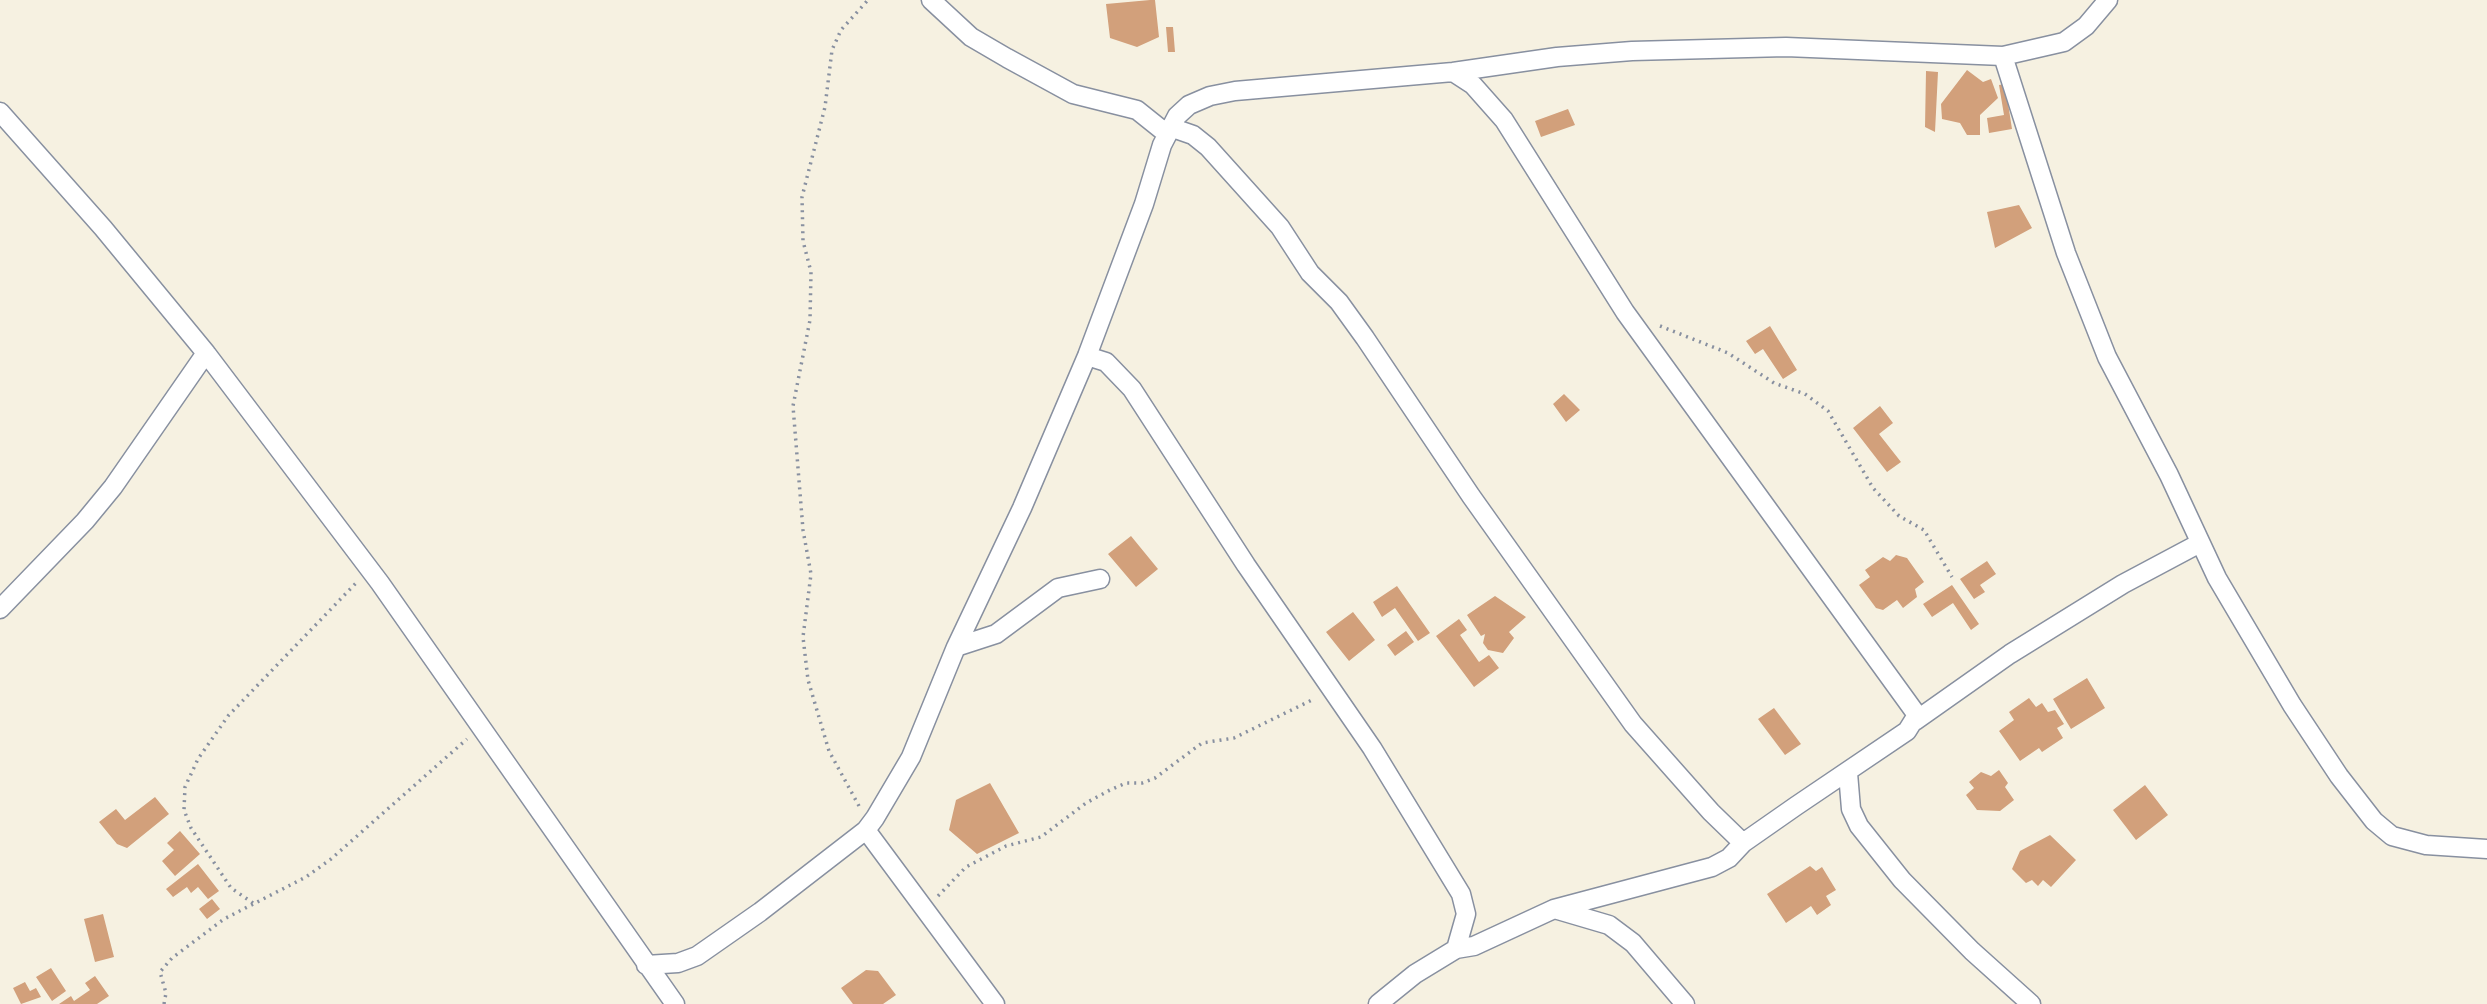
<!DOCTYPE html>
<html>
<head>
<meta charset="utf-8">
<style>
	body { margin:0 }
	canvas { display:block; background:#f6f1e1 }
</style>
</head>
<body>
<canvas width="2487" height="1004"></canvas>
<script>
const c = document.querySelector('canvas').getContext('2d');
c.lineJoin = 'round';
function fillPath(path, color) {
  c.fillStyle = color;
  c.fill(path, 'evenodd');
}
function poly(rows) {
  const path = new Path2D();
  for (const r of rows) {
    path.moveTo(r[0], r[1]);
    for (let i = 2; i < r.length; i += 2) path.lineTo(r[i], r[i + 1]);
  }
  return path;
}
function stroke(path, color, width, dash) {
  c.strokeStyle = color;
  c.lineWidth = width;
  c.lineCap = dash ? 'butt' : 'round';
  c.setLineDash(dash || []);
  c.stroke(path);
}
fillPath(poly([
	[1150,0,1155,0,1159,37,1137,47,1110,38,1106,4],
	[1166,27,1173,27,1175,52,1168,52],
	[1967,70,1983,82,1991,79,1998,98,1980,115,1980,135,1967,135,1960,123,1942,119,1941,104],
	[1926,71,1938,72,1935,132,1925,127],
	[2005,84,2012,129,1989,133,1987,118,2004,115,1999,85],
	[1568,109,1575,125,1541,137,1535,121],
	[2019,205,2032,228,1995,248,1987,212],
	[1770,326,1797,370,1783,379,1763,349,1755,354,1746,341],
	[1564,394,1580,410,1566,422,1553,404],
	[1880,406,1893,423,1879,434,1901,462,1887,472,1853,428],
	[1131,536,1158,569,1136,587,1108,554],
	[1896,555,1907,558,1924,582,1915,589,1917,597,1903,608,1897,600,1883,610,1876,608,1859,585,1870,577,1865,570,1883,557,1890,561],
	[1987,561,1996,574,1980,585,1985,592,1974,599,1960,579],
	[1952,585,1979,624,1971,630,1953,603,1932,617,1923,604],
	[1397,586,1430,633,1418,641,1395,608,1382,617,1373,602],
	[1495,596,1526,617,1509,632,1514,638,1503,653,1488,650,1483,643,1485,634,1481,636,1467,615],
	[1353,612,1375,640,1349,661,1326,632],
	[1459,619,1467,630,1460,635,1479,662,1489,655,1499,668,1474,687,1436,636],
	[1406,631,1414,642,1395,656,1387,645],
	[2087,678,2105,708,2071,729,2053,699],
	[2029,698,2036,707,2042,703,2048,712,2055,710,2064,724,2057,728,2063,738,2042,752,2039,748,2020,761,1999,731,2014,720,2009,712],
	[1774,708,1801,744,1785,755,1758,719],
	[1999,770,2008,783,2005,787,2014,800,2000,811,1977,810,1966,795,1974,788,1969,782,1981,772,1991,776],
	[990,783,1019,833,977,854,949,830,956,800],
	[2145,785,2168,815,2136,840,2113,810],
	[155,797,169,814,127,848,117,844,99,822,116,809,125,820],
	[180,831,200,854,175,876,162,861,174,850,167,843],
	[2050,835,2076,860,2051,887,2043,880,2038,886,2032,880,2026,883,2012,869,2020,851],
	[198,864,219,891,208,899,198,887,191,893,187,887,173,897,166,889],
	[1810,866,1816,871,1822,867,1836,890,1826,896,1831,905,1817,915,1811,906,1786,923,1767,894],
	[212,899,220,909,207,919,199,909],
	[103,914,114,957,95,962,84,919],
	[51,968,66,991,52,1001,36,977],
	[866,970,878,971,896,995,883,1004,853,1004,841,988],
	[95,976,109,996,97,1004,59,1004,71,996,74,1001,90,990,85,983],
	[25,982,30,991,36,988,41,997,21,1004,13,988]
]), '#d2a07b');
const street = poly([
	[931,0,971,37,1007,58,1073,94,1137,110,1167,134],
	[2003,56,2066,253,2107,357,2169,475,2217,578,2292,705,2339,776,2374,821,2392,836,2426,845,2487,849],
	[0,112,103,228,206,353,380,583,675,1004],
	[1170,127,1193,135,1208,147,1280,227,1310,273,1339,302,1365,338,1471,496,1633,724,1711,812,1743,843],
	[1087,356,1106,362,1132,389,1246,565,1372,748,1461,894,1466,914,1456,949],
	[0,609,85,521,113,487,206,353],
	[956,647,996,634,1058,588,1100,579],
	[1915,721,2010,654,2123,584,2200,543],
	[1848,773,1851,809,1859,826,1902,880,1972,951,2031,1004],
	[866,830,995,1004],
	[1558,910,1609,925,1633,943,1685,1004],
	[646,965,678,963,697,956,760,912,866,830,875,818,911,757,956,647,1022,508,1087,356,1144,204,1162,145,1177,116,1189,105,1210,96,1235,91,1453,72,1557,57,1632,51,1786,47,2003,56,2064,42,2086,26,2108,0],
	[1378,1004,1415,974,1456,949,1474,946,1554,909,1712,867,1729,858,1743,843,1796,806,1907,731,1917,715,1625,312,1504,120,1473,85,1453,72]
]);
stroke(street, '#8890a0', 21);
stroke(poly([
	[1660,326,1728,353,1774,383,1805,394,1828,411,1873,488,1899,516,1924,530,1952,577],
	[859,806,829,751,808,680,803,637,811,574,803,530,793,406,810,320,811,272,803,241,802,197,825,107,832,50,841,30,868,0],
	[938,896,966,867,1006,846,1041,837,1086,803,1110,790,1126,783,1142,783,1155,778,1202,743,1234,738,1314,699],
	[253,903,231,888,191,828,184,810,185,787,198,759,228,716,356,583],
	[164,1004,166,993,160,972,172,958,224,919,306,877,331,859,467,739]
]), '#8890a0', 3.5, [2, 5]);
stroke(street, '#fff', 18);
</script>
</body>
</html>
